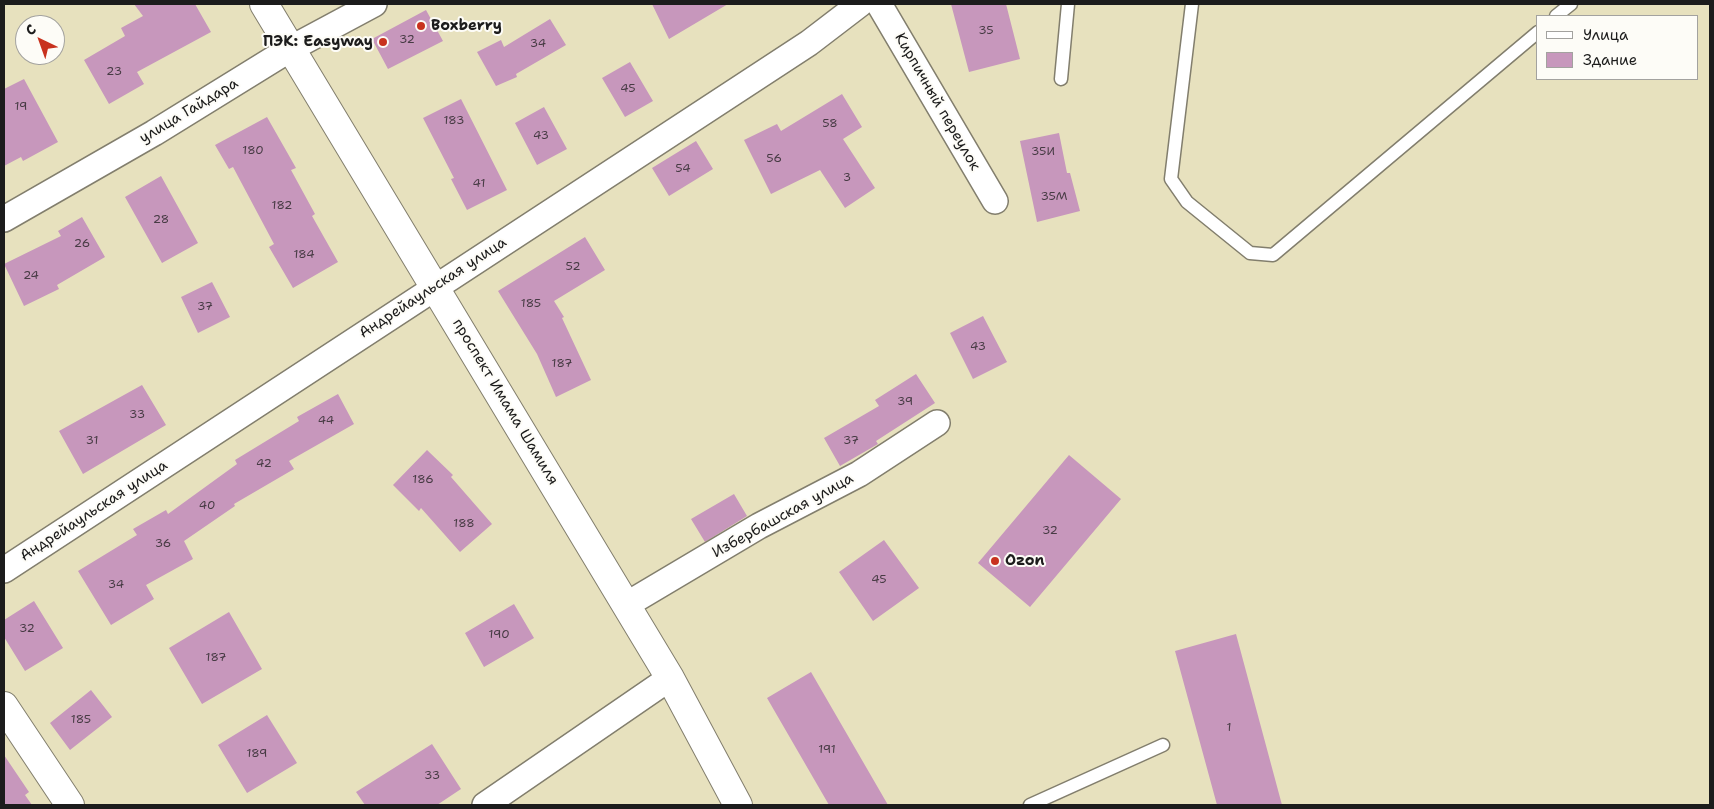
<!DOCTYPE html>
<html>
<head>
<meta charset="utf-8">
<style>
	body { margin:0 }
	#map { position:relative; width:1714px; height:809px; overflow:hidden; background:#e7e1be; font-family:"Shantell Sans",sans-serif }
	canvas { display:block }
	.frame { position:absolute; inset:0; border:5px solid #1c1c1c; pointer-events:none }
	.legend { position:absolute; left:1536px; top:15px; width:162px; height:65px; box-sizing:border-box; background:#fdfcf7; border:1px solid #a3a29f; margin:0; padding:6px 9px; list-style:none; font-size:15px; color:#1c1c1c }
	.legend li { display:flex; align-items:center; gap:10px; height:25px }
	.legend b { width:25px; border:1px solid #a3a29f }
	.north { position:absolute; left:15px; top:15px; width:50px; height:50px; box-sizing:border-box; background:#fdfcf7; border:1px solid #a3a29f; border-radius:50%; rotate:318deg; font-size:14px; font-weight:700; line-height:20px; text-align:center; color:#1c1c1c }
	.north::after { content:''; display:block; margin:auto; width:18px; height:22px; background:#c8321e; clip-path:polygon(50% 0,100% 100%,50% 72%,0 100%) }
</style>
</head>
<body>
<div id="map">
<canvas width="1714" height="809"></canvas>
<div class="frame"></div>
<ul class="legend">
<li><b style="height:6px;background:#fff"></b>Улица</li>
<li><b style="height:14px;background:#c797bc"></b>Здание</li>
</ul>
<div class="north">С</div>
</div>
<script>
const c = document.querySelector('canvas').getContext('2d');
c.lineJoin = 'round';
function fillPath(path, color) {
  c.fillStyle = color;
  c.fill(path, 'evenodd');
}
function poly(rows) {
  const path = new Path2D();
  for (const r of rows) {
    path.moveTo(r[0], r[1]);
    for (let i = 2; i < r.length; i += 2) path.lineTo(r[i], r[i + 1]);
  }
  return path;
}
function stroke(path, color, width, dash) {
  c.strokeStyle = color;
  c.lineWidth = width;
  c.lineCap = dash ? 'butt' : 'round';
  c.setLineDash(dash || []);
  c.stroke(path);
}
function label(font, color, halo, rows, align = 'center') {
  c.font = font + ' "Shantell Sans",sans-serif';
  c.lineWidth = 4;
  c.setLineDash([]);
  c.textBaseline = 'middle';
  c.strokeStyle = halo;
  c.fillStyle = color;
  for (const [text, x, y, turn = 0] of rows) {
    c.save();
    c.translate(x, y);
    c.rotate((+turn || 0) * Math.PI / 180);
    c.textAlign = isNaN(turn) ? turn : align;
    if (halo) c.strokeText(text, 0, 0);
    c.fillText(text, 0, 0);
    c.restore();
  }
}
fillPath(poly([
	[134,4,195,4,211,32,137,72,144,84,109,104,84,60,125,36,121,28,143,16],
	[652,4,728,4,669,39],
	[951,4,1006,4,1020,59,969,72],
	[426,10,443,41,388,69,372,39],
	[550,19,566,45,516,74,517,77,496,86,477,52,501,40,504,47],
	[630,62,653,101,625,117,602,78],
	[24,79,58,142,23,161,21,157,4,166,4,89],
	[842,94,862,127,843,139,875,188,845,208,820,170,771,194,744,140,777,124,781,131],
	[461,99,507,190,467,210,451,179,454,178,423,118],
	[544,107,567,149,537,165,515,123],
	[267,117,296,168,291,170,315,214,312,216,338,262,293,288,269,247,274,244,233,167,229,169,215,145],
	[1059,133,1067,173,1070,173,1080,211,1037,222,1020,141],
	[696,141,713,169,669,196,652,168],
	[161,176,198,243,162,263,125,197],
	[82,217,105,257,57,285,59,289,24,306,4,264,61,236,58,231],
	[585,237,605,270,554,301,564,317,562,318,591,380,556,397,537,354,498,291],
	[212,282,230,317,198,333,181,297],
	[983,316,1007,362,973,379,950,333],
	[916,374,935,403,876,441,878,444,840,466,824,438,879,406,875,400],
	[142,385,166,425,83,474,59,431],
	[338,394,354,424,289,461,294,469,234,504,235,506,184,541,193,559,146,585,154,599,111,625,78,571,137,535,133,529,166,510,168,514,237,464,235,460,299,421,297,417],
	[427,450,453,475,451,477,492,524,460,552,421,508,419,511,393,485],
	[1069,455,1121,499,1030,607,978,563],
	[734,494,747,516,705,542,691,519],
	[884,540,919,588,873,621,839,572],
	[34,601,63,648,25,671,4,637,4,620],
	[514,604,534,638,484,667,465,633],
	[229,612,262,669,202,704,169,648],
	[1236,634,1282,805,1217,805,1175,651],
	[811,672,888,805,829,805,767,698],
	[91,690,112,717,70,750,50,723],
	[267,715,297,763,247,793,218,745],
	[432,744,461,789,437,805,365,805,356,792],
	[4,755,29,792,25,795,32,805,4,805]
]), '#c797bc');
const service = poly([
	[1192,4,1171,179,1187,202,1250,253,1273,255,1538,32],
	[1556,16,1571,4],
	[1061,79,1068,4],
	[1030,805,1163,745]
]);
const minor = poly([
	[879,4,995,201],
	[4,219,154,133,290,49,374,4],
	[4,570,809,43,860,4],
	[626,605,759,526,859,474,937,423],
	[485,805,670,678]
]);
const secondary = poly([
	[264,4,670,678,738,805],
	[4,706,70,805]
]);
stroke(service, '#827e6d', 15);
stroke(minor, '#827e6d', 28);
stroke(secondary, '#827e6d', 30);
stroke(service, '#fff', 12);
stroke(minor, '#fff', 25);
stroke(secondary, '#fff', 28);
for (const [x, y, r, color] of [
	[421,26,5,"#c8321e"],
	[383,42,5,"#c8321e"],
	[995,561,5,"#c8321e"]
]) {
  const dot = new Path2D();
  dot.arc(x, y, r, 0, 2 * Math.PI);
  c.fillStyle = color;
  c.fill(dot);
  stroke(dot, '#fdfcf7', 2);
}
label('12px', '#473b44', null, [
	["35",986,31],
	["32",407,40],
	["34",538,44],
	["23",114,72],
	["45",628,89],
	["19",21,107],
	["183",454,121],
	["58",830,124],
	["43",541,136],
	["180",253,151],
	["35И",1043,152],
	["56",774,159],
	["54",683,169],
	["3",847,178],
	["41",479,184],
	["35М",1054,197],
	["182",282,206],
	["28",161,220],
	["26",82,244],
	["184",304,255],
	["52",573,267],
	["24",31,276],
	["185",531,304],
	["37",205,307],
	["43",978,347],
	["187",562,364],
	["39",905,402],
	["33",137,415],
	["44",326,421],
	["31",92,441],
	["37",851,441],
	["42",264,464],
	["186",423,480],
	["40",207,506],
	["188",464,524],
	["32",1050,531],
	["36",163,544],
	["45",879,580],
	["34",116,585],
	["32",27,629],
	["190",499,635],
	["187",216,658],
	["185",81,720],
	["1",1229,728],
	["191",827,750],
	["189",257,754],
	["33",432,776]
]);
label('bold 15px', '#1c1c1c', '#fdfcf7', [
	["Boxberry",431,26],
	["ПЭК: Easyway",373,42,"right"],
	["Ozon",1005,561]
], 'left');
label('15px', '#1c1c1c', '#fdfcf7', [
	["Кирпичный переулок",937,102,60],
	["улица Гайдара",189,111,-31],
	["Андрейаульская улица",433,288,-33],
	["проспект Имама Шамиля",505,402,59],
	["Андрейаульская улица",94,511,-33],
	["Избербашская улица",783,516,-29]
]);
</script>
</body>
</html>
